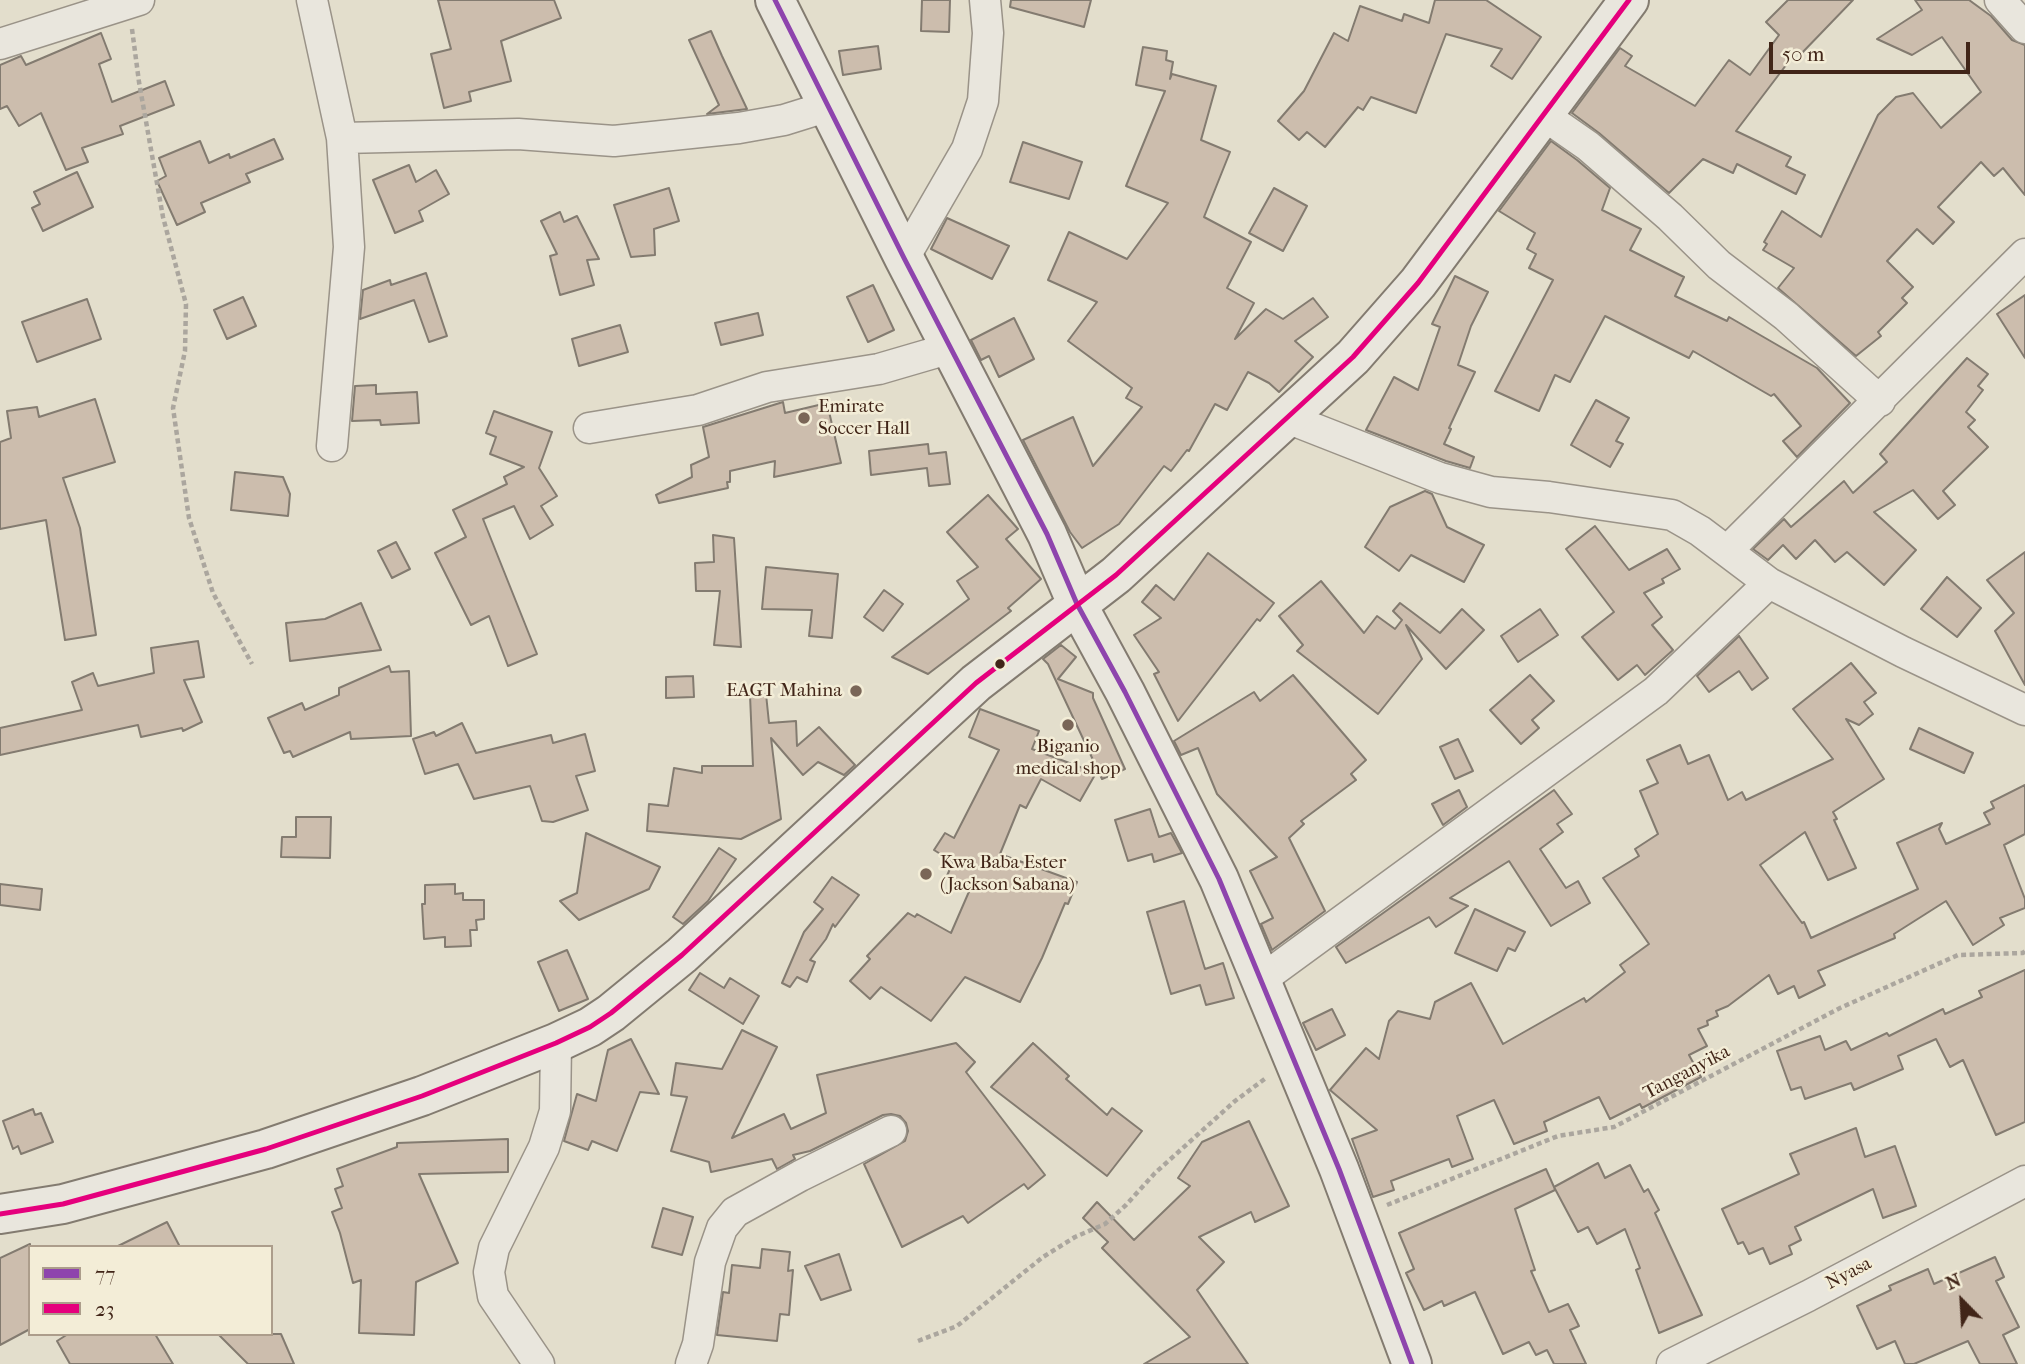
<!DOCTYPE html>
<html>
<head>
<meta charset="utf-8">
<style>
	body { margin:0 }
	#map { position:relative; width:2025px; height:1364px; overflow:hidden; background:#e3decc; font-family:"IM FELL French Canon",serif }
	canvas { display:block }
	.legend { position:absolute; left:28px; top:1245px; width:245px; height:91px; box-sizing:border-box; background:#f3edd7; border:2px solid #ac9d8b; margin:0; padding:9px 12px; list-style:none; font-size:21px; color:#412518 }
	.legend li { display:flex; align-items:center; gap:14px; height:35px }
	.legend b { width:35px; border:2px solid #ac9d8b }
	.north { position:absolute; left:1927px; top:1266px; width:70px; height:70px; -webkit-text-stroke:5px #f3edd7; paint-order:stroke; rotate:336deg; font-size:19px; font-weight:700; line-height:28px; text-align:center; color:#412518 }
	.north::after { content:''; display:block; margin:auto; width:24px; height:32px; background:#412518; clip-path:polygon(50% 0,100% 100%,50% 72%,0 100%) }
	.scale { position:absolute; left:1769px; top:42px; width:201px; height:32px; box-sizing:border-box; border:4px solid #412518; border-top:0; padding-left:9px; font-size:21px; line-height:24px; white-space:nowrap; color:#412518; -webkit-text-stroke:5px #f3edd7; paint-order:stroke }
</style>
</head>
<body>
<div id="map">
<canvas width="2025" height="1364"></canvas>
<ul class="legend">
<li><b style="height:9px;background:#8e44ad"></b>77</li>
<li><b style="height:9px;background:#e5007d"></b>23</li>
</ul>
<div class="north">N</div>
<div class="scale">50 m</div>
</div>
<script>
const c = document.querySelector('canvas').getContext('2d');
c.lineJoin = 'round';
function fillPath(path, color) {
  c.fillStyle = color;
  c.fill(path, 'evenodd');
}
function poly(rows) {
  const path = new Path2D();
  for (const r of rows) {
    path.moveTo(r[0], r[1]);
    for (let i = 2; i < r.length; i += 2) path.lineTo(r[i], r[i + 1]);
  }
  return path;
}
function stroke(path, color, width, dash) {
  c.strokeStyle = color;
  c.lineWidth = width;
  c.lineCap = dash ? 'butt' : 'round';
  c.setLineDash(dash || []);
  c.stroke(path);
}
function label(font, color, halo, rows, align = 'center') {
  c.font = font + ' "IM FELL French Canon",serif';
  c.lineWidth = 5;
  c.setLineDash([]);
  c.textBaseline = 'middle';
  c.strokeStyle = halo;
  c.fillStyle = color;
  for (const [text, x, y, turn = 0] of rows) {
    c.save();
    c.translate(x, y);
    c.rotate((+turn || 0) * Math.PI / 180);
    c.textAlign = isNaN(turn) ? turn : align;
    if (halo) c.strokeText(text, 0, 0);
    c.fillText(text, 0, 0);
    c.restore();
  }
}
const building = poly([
	[438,0,554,0,561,18,501,41,511,81,469,92,471,101,444,108,431,54,451,49,438,0],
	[922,0,950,0,949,32,921,31,922,0],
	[1011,0,1091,0,1084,27,1010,7,1011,0],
	[1435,0,1486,0,1541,37,1512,79,1491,66,1502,49,1446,34,1416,113,1371,97,1363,110,1358,107,1325,147,1307,132,1299,140,1278,121,1304,91,1334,33,1348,41,1360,6,1402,21,1404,14,1429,23,1435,0],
	[1788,0,1853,0,1800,55,1796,52,1736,131,1791,157,1786,166,1805,175,1796,194,1737,164,1733,173,1703,159,1669,193,1599,133,1572,113,1620,48,1632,56,1625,66,1695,106,1729,60,1750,75,1779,35,1766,22,1788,0],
	[1915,0,1969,0,1991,16,2012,40,2025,45,2025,195,2003,168,1994,176,1981,162,1938,207,1954,222,1933,244,1917,229,1887,261,1913,287,1902,298,1907,303,1878,332,1881,336,1856,356,1778,288,1794,268,1763,250,1767,244,1764,242,1782,211,1821,237,1878,115,1896,97,1913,93,1941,128,1981,92,1942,37,1912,55,1877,39,1922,10,1915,0],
	[711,31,722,56,747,109,707,114,719,105,689,40,711,31],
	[101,33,111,59,99,64,112,102,165,81,174,105,120,126,123,134,82,148,88,162,66,170,41,113,19,126,7,106,0,109,0,65,21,56,26,65,101,33],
	[878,46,881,69,843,75,839,51,878,46],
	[1143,47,1167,51,1166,60,1173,62,1170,79,1172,74,1216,86,1201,140,1230,152,1204,217,1251,242,1227,288,1254,303,1235,339,1266,309,1283,319,1313,298,1328,317,1295,341,1313,357,1279,392,1269,383,1248,372,1227,410,1215,404,1189,451,1187,450,1171,471,1164,466,1119,524,1082,548,1070,532,1023,440,1073,417,1093,466,1142,407,1126,398,1132,388,1068,341,1097,302,1048,280,1069,232,1127,259,1168,203,1126,186,1165,91,1136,85,1143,47],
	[274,139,283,159,246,174,250,182,201,203,205,212,177,225,157,181,166,176,159,158,200,141,209,163,229,154,230,158,274,139],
	[1551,141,1577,160,1610,188,1602,210,1641,229,1630,250,1684,277,1675,296,1727,321,1729,317,1817,368,1850,403,1797,457,1783,441,1801,426,1774,394,1771,396,1693,351,1689,358,1605,316,1570,382,1555,375,1539,411,1495,391,1553,280,1529,268,1536,254,1527,249,1535,233,1499,211,1551,141],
	[1023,142,1082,162,1069,199,1010,182,1023,142],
	[409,165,416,182,436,170,449,194,419,211,423,221,395,233,373,180,409,165],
	[77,172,93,207,43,231,32,208,40,204,34,192,77,172],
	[669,188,679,221,654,229,655,255,631,257,614,205,669,188],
	[1274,188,1307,206,1283,251,1249,233,1274,188],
	[560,212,564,222,577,216,599,259,587,260,594,285,560,295,550,256,557,254,541,221,560,212],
	[947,218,1009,246,992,279,931,249,947,218],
	[426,273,447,336,429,342,414,300,360,319,363,290,390,280,391,285,426,273],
	[1455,276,1488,292,1471,326,1458,365,1475,372,1449,428,1451,429,1444,444,1474,457,1470,468,1446,461,1366,430,1394,377,1418,390,1440,327,1432,324,1455,276],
	[873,285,894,330,868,342,847,297,873,285],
	[2025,295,2025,358,1997,314,2025,295],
	[243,297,256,326,227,339,214,310,243,297],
	[87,299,101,339,37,362,22,322,87,299],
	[758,313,763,335,721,345,715,323,758,313],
	[1014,318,1034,359,999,377,989,356,981,360,971,340,1014,318],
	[620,325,628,352,579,366,572,339,620,325],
	[1967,358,1988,374,1978,386,1983,390,1966,412,1975,420,1968,427,1988,447,1943,491,1955,505,1938,519,1913,490,1874,512,1916,550,1884,585,1847,552,1835,562,1815,540,1796,559,1783,545,1768,560,1753,549,1784,519,1791,527,1844,481,1853,493,1887,462,1880,454,1967,358],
	[376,385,376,394,417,392,419,423,381,425,380,420,352,421,355,386,376,385],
	[95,399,115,462,63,478,80,528,96,635,65,640,46,520,0,529,0,442,11,438,7,411,37,407,39,417,95,399],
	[1596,400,1629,418,1616,441,1623,444,1610,467,1571,445,1596,400],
	[783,402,785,413,827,403,841,463,774,477,775,461,730,471,730,482,727,482,728,488,659,503,656,495,692,477,691,465,709,457,703,427,783,402],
	[494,411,552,432,539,468,557,496,541,506,553,525,530,539,514,506,483,519,537,654,508,666,489,616,471,625,435,553,466,537,453,510,507,484,504,477,524,467,490,454,496,437,486,433,494,411],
	[928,444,929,454,946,452,950,484,929,486,927,468,871,475,869,451,928,444],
	[235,472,283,477,290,494,288,516,231,510,235,472],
	[1425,491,1432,494,1447,527,1484,545,1464,582,1411,555,1399,571,1365,547,1390,507,1425,491],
	[988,495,1018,529,1006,539,1041,579,1008,608,1011,611,928,674,892,657,969,599,957,581,978,567,947,532,988,495],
	[1595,526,1629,570,1667,549,1680,569,1662,579,1664,583,1644,593,1662,617,1652,625,1673,650,1645,675,1637,665,1618,680,1582,637,1614,612,1566,549,1595,526],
	[713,535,734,538,741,647,714,645,720,591,696,591,695,563,714,562,713,535],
	[396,542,410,569,392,578,378,551,396,542],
	[2025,552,2025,685,1995,631,2014,613,1987,580,2025,552],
	[1208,553,1274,603,1260,621,1257,619,1178,721,1154,674,1159,672,1134,635,1161,618,1142,602,1156,585,1174,600,1208,553],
	[766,567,838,574,832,638,809,636,812,610,762,609,766,567],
	[1947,577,1981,608,1957,637,1921,609,1947,577],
	[1321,581,1364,633,1377,616,1395,629,1402,620,1393,611,1400,603,1440,633,1462,609,1484,630,1446,669,1406,625,1422,659,1378,714,1297,651,1303,645,1279,616,1321,581],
	[884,590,903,604,883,631,864,617,884,590],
	[361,603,381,650,290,661,286,623,325,619,361,603],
	[1540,609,1558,635,1518,662,1501,636,1540,609],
	[1739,636,1768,678,1752,690,1739,671,1709,692,1697,676,1739,636],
	[198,641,204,677,184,680,202,722,183,731,182,728,141,737,138,725,0,755,0,728,82,710,72,682,93,673,98,686,154,673,151,648,198,641],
	[1061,645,1076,657,1058,679,1093,693,1093,698,1125,769,1102,779,1048,664,1043,659,1061,645],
	[1851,663,1876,693,1864,702,1873,714,1859,725,1846,719,1884,779,1833,812,1837,819,1834,820,1856,868,1828,880,1805,832,1760,865,1802,923,1804,922,1811,938,1918,889,1897,843,1942,823,1939,829,1946,844,1990,824,1984,813,1994,808,1991,802,2025,785,2025,834,2004,845,2025,899,2025,908,2000,918,2004,925,1973,945,1946,901,1894,934,1895,938,1818,971,1825,985,1799,998,1794,986,1778,994,1769,975,1728,1006,1716,1011,1718,1016,1707,1021,1708,1025,1698,1029,1707,1046,1689,1055,1701,1077,1642,1108,1640,1104,1610,1119,1599,1097,1544,1122,1547,1131,1514,1144,1494,1100,1457,1116,1473,1159,1452,1167,1449,1159,1391,1181,1394,1190,1373,1197,1352,1139,1377,1130,1330,1090,1366,1048,1379,1059,1389,1021,1398,1011,1430,1019,1435,1002,1471,983,1503,1044,1584,998,1586,1002,1625,972,1620,965,1649,944,1603,878,1639,856,1635,849,1658,834,1640,791,1658,783,1647,760,1680,745,1688,764,1709,755,1728,800,1742,792,1746,800,1833,759,1793,709,1851,663],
	[389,666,391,672,409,671,411,736,351,739,350,732,293,757,290,751,284,753,268,718,302,703,305,710,339,695,339,688,389,666],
	[1293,675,1366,760,1351,774,1356,780,1301,821,1304,824,1289,838,1325,911,1272,950,1261,924,1273,918,1250,871,1277,857,1217,794,1198,748,1181,755,1174,741,1254,692,1260,701,1293,675],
	[1530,675,1554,701,1532,720,1539,728,1521,744,1490,710,1530,675],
	[693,676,694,697,666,698,666,677,693,676],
	[766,694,769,723,796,721,797,746,819,727,855,765,844,775,818,762,803,775,771,738,781,819,741,839,647,831,649,804,668,806,674,768,702,773,702,766,753,766,750,695,766,694],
	[980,709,1039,731,1032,749,1096,773,1080,801,1041,779,1026,808,1020,805,1000,854,1077,882,1068,904,1065,903,1042,958,1020,1002,965,977,931,1021,881,987,870,999,850,981,870,959,867,956,908,913,915,917,917,914,951,933,971,887,946,878,953,862,934,850,945,833,954,838,999,750,969,737,980,709],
	[462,723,476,753,551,735,553,743,585,734,595,771,576,776,588,810,553,822,542,821,530,786,474,799,458,764,425,774,413,739,434,732,436,736,462,723],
	[1919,728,1973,753,1964,773,1910,749,1919,728],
	[1458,739,1473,771,1455,779,1440,747,1458,739],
	[1459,790,1467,807,1443,825,1432,804,1459,790],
	[1554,790,1572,814,1557,824,1563,832,1540,849,1566,888,1578,881,1590,903,1551,926,1509,861,1450,898,1468,906,1436,927,1429,917,1346,963,1336,947,1554,790],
	[1150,809,1159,837,1171,833,1182,853,1154,862,1152,854,1128,861,1115,820,1150,809],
	[296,817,331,817,330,858,281,857,282,837,296,837,296,817],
	[586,833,660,867,649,889,579,920,560,901,577,893,586,833],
	[719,848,736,859,708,901,683,924,673,917,719,848],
	[832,877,859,895,835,927,833,924,826,939,810,960,815,962,807,982,797,977,790,987,782,983,804,932,823,909,814,902,832,877],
	[0,884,42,889,40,910,0,905,0,884],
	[455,884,455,894,463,893,463,900,484,900,484,919,476,920,477,930,470,930,471,946,445,947,445,937,424,939,422,904,425,904,425,885,455,884],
	[1184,901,1205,969,1223,963,1234,998,1206,1005,1200,985,1171,994,1147,912,1184,901],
	[1475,909,1525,932,1515,951,1508,948,1497,971,1455,953,1475,909],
	[567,950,588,999,559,1011,538,962,567,950],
	[2025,970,2025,1122,1996,1135,1963,1060,1950,1067,1936,1039,1898,1056,1903,1069,1854,1090,1851,1083,1805,1099,1801,1087,1791,1090,1777,1051,1820,1036,1825,1050,1846,1041,1851,1050,1887,1033,1889,1036,1943,1009,1945,1014,1982,997,1979,991,2025,970],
	[700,973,724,988,730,978,759,996,743,1024,689,990,700,973],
	[1332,1009,1345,1035,1316,1050,1303,1023,1332,1009],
	[742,1030,777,1047,732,1138,784,1114,791,1129,826,1113,817,1075,956,1043,975,1062,966,1072,1045,1175,1028,1189,1024,1184,968,1223,963,1216,902,1247,864,1164,905,1141,908,1131,906,1123,900,1116,891,1114,883,1115,810,1151,793,1155,795,1159,777,1169,772,1159,711,1172,709,1162,671,1151,687,1097,671,1095,676,1063,722,1069,742,1030],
	[631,1039,659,1094,640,1092,617,1151,592,1141,588,1150,564,1141,577,1094,596,1101,608,1050,631,1039],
	[1033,1043,1069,1076,1066,1079,1107,1115,1112,1108,1142,1131,1107,1176,991,1087,1033,1043],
	[33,1109,35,1115,41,1113,53,1142,21,1154,18,1146,13,1149,3,1121,33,1109],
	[1249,1121,1289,1206,1255,1222,1251,1212,1199,1237,1224,1262,1197,1290,1248,1364,1144,1364,1190,1337,1102,1248,1108,1242,1083,1218,1097,1202,1134,1240,1190,1186,1178,1178,1202,1142,1249,1121],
	[1856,1128,1865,1157,1895,1146,1916,1206,1883,1218,1873,1189,1795,1227,1801,1240,1789,1246,1792,1254,1770,1264,1763,1248,1749,1254,1743,1242,1738,1244,1722,1209,1799,1174,1790,1154,1856,1128],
	[508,1139,508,1172,419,1174,458,1263,416,1282,414,1335,359,1333,361,1280,353,1283,340,1233,332,1212,342,1208,335,1189,343,1186,337,1169,397,1147,397,1143,508,1139],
	[1598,1163,1605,1178,1630,1165,1644,1192,1648,1189,1659,1210,1655,1213,1702,1315,1659,1333,1636,1270,1640,1268,1625,1229,1597,1244,1588,1227,1578,1232,1554,1187,1555,1190,1515,1209,1535,1270,1531,1271,1549,1312,1568,1304,1579,1326,1570,1330,1586,1364,1554,1364,1547,1350,1536,1355,1529,1342,1503,1354,1475,1292,1444,1306,1442,1301,1424,1310,1406,1273,1414,1269,1399,1233,1546,1169,1554,1187,1598,1163],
	[663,1208,693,1217,682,1255,652,1247,663,1208],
	[167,1222,180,1247,116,1247,167,1222],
	[30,1244,30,1329,0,1345,0,1258,30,1244],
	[762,1249,790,1252,788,1271,793,1270,789,1315,780,1314,777,1341,717,1335,723,1292,729,1293,732,1265,760,1268,762,1249],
	[839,1254,851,1290,821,1300,805,1266,839,1254],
	[1995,1257,2004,1277,1996,1281,2019,1327,2003,1335,2017,1364,1980,1364,1968,1341,1914,1364,1905,1364,1895,1341,1877,1349,1857,1306,1891,1290,1889,1286,1928,1269,1934,1284,1995,1257],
	[68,1334,155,1334,173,1364,70,1364,57,1341,68,1334],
	[218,1334,281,1334,294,1364,248,1364,218,1334]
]);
fillPath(building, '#ccbdad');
stroke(building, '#837b70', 2);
const street = poly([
	[312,0,342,138,349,247,332,446],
	[2000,0,2025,28],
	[0,44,139,0],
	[1542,114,1588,146,1670,217,1719,265,1786,316,1880,401],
	[342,138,518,134,614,141,739,128,784,120,829,106],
	[904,258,967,149,983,101,988,33,985,0],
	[1287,418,1440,478,1491,492,1549,497,1672,515,1700,531,1769,583,1903,652,2025,710],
	[589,428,698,410,767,387,879,369,951,348],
	[1727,551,2025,254],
	[1261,980,1656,691,1769,583],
	[539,1364,493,1296,489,1272,494,1248,544,1147,555,1111,556,1043],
	[691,1364,698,1344,710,1262,722,1228,735,1212,800,1176,891,1131],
	[1672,1364,1808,1296,2025,1181]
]);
const secondary = poly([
	[775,0,904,258,1047,534,1077,604,1125,692,1219,879,1339,1169,1412,1364],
	[0,1214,63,1204,266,1149,422,1096,556,1043,590,1027,611,1013,682,955,976,683,1116,575,1353,357,1418,283,1629,0]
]);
stroke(street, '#9a9388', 33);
stroke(secondary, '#837b70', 42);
stroke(poly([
	[132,29,139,82,163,217,186,304,185,351,173,408,189,518,213,593,252,664],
	[1387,1205,1558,1136,1614,1127,1840,1008,1958,955,2023,953,2025,951],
	[918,1341,957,1326,1043,1257,1075,1237,1105,1224,1126,1205,1155,1173,1235,1101,1266,1078]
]), '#aba69e', 4.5, [5, 3.5]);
stroke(street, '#e9e6dd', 30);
stroke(secondary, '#e9e6dd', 38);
stroke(poly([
	[775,0,904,258,1047,534,1077,604,1125,692,1219,879,1339,1169,1412,1364]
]), '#8e44ad', 5);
stroke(poly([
	[0,1214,63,1204,266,1149,422,1096,556,1043,590,1027,611,1013,682,955,976,683,1116,575,1353,357,1418,283,1629,0]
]), '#e5007d', 5);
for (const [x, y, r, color] of [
	[804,418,7,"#7a6657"],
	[1000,664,6,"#412518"],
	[856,691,7,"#7a6657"],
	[1068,725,7,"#7a6657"],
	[926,874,7,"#7a6657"]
]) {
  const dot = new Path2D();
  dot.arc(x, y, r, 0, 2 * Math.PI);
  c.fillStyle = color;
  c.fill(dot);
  stroke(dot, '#f3edd7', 2.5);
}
label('19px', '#412518', '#f3edd7', [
	["Emirate",818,407],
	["Soccer Hall",818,429],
	["EAGT Mahina",842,691,"right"],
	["Biganio",1068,747,"center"],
	["medical shop",1068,769,"center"],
	["Kwa Baba Ester",940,863],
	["(Jackson Sabana)",940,885]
], 'left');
label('19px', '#412518', '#f3edd7', [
	["Tanganyika",1687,1073,-28],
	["Nyasa",1849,1274,-28]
]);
</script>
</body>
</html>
